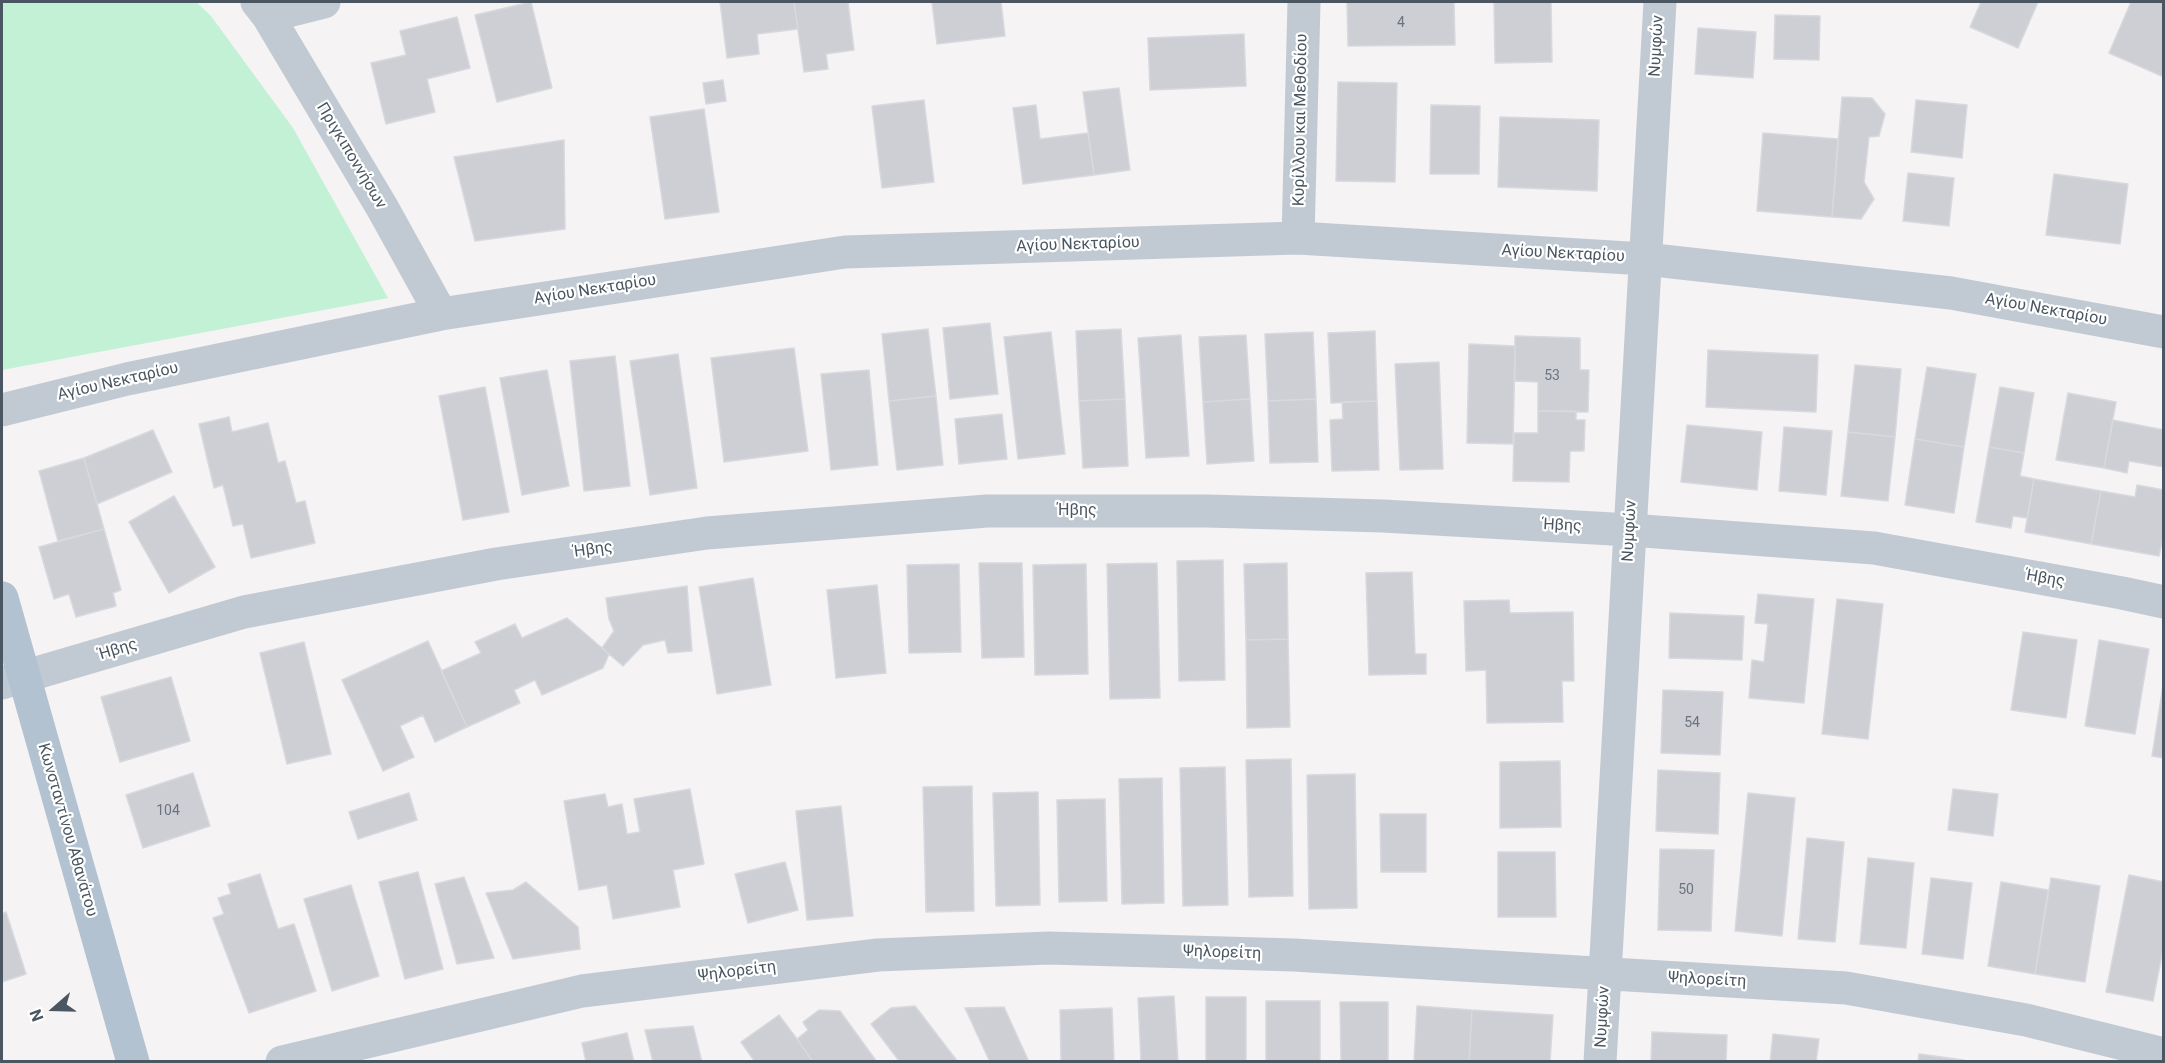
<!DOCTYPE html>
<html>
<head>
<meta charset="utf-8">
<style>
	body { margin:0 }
	#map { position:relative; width:2165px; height:1063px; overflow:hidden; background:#f5f3f3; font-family:Roboto,sans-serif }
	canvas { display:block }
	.frame { position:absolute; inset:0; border:3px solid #4a5661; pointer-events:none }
	.north { position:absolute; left:24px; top:979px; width:60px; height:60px; -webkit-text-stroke:4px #fff; paint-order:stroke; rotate:250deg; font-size:16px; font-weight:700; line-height:24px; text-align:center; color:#4a5661 }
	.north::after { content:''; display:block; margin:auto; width:21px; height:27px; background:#4a5661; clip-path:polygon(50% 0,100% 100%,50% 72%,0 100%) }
</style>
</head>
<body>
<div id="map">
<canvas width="2165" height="1063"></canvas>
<div class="frame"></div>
<div class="north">N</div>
</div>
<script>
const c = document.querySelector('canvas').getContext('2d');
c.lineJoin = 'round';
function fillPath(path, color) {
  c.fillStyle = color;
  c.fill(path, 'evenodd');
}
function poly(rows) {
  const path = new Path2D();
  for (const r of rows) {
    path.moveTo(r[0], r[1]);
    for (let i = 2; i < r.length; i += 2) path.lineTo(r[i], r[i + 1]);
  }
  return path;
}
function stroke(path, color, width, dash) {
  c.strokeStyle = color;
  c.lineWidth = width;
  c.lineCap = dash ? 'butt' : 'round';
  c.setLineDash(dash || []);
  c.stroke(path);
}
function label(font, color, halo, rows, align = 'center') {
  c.font = font + ' Roboto,sans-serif';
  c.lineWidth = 4.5;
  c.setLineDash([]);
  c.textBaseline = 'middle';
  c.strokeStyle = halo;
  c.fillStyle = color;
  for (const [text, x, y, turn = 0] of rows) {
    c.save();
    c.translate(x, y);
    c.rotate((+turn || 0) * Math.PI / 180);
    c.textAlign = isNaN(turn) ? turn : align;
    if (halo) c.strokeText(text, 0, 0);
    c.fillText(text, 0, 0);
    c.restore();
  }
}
fillPath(poly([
	[2,2,196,2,211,16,293,128,388,298,2,370]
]), '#c3f1d5');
const building = poly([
	[531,2,552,88,497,102,475,15,531,2],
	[720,2,794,2,798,29,757,34,759,54,727,58,720,2],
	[794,2,848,2,854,50,826,54,828,69,804,72,794,2],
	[932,2,1001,2,1005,36,937,44,932,2],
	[1347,2,1454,2,1455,45,1348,46,1347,2],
	[1494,2,1551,2,1552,62,1495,63,1494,2],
	[1981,2,2038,2,2018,48,1970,27,1981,2],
	[2131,2,2164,2,2164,77,2109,53,2131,2],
	[1775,15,1820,16,1819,60,1774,59,1775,15],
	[457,17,470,68,427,79,435,112,386,124,371,63,406,55,400,31,457,17],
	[1698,28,1756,32,1753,78,1695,74,1698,28],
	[1244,34,1246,86,1150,90,1148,38,1244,34],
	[723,80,726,101,706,104,703,83,723,80],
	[1338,82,1397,83,1395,182,1336,181,1338,82],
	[1119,88,1130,170,1094,175,1083,92,1119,88],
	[1842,97,1872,98,1885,114,1879,136,1869,137,1864,182,1874,199,1861,219,1832,217,1842,97],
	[924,100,934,182,882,188,872,106,924,100],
	[1916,100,1967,105,1962,158,1911,152,1916,100],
	[1036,105,1040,139,1088,133,1094,175,1023,184,1013,108,1036,105],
	[1431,105,1480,106,1479,174,1430,174,1431,105],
	[704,109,719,212,665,219,650,117,704,109],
	[1500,117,1599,120,1597,191,1498,187,1500,117],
	[1763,133,1838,139,1832,217,1757,211,1763,133],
	[564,140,565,229,475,241,454,157,564,140],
	[1908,173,1954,178,1949,226,1903,221,1908,173],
	[2054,174,2128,184,2120,244,2046,235,2054,174],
	[990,323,998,394,950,399,943,328,990,323],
	[928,329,936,396,889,401,882,334,928,329],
	[1121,329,1125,399,1079,401,1076,331,1121,329],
	[1375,331,1377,401,1331,403,1328,333,1375,331],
	[1051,332,1065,454,1018,459,1004,337,1051,332],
	[1313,332,1316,399,1268,401,1265,334,1313,332],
	[1181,335,1189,456,1146,458,1138,338,1181,335],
	[1246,335,1250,399,1203,402,1199,337,1246,335],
	[1515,336,1580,338,1580,370,1589,370,1588,412,1538,411,1538,382,1515,381,1515,336],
	[1469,344,1515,346,1513,444,1467,443,1469,344],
	[794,348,808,451,724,462,711,358,794,348],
	[1708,350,1818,355,1816,412,1706,407,1708,350],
	[678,354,697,488,650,495,630,361,678,354],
	[615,356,630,486,584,491,570,361,615,356],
	[1439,362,1443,469,1400,470,1395,364,1439,362],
	[1855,365,1901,369,1895,437,1848,432,1855,365],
	[1927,367,1976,374,1964,447,1915,439,1927,367],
	[547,370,569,486,522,495,500,378,547,370],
	[869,370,878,465,831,470,821,374,869,370],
	[485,387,509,512,463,520,439,396,485,387],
	[2000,387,2034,393,2024,453,1989,447,2000,387],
	[2068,393,2116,402,2104,468,2056,460,2068,393],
	[936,396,943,465,897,470,889,401,936,396],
	[1125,399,1128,466,1083,468,1079,401,1125,399],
	[1250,399,1254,461,1207,464,1203,402,1250,399],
	[1316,399,1318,462,1270,463,1268,401,1316,399],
	[1377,401,1379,470,1332,471,1330,420,1343,419,1342,402,1377,401],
	[1538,411,1576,411,1576,420,1585,420,1584,451,1570,451,1569,482,1513,481,1514,433,1538,433,1538,411],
	[1002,414,1007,459,959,464,955,419,1002,414],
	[229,417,232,432,268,423,278,463,285,461,296,503,305,501,315,543,251,558,243,524,233,526,223,485,214,488,199,424,229,417],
	[2113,420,2164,430,2164,467,2129,461,2127,473,2104,468,2113,420],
	[1687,425,1762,432,1757,490,1681,482,1687,425],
	[1784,427,1832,431,1826,495,1779,491,1784,427],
	[153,430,172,472,97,504,84,458,153,430],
	[1848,432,1895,437,1888,501,1841,496,1848,432],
	[1915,439,1964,447,1954,513,1905,505,1915,439],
	[1989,447,2024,453,2020,476,2034,479,2027,518,2013,516,2011,528,1976,522,1989,447],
	[84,458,104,529,58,541,39,471,84,458],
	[2034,479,2101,491,2091,544,2025,532,2034,479],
	[2137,485,2164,490,2164,533,2159,556,2091,544,2101,491,2135,497,2137,485],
	[174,496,215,567,169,593,129,522,174,496],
	[104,529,121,590,113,593,116,606,76,617,69,594,54,599,39,547,104,529],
	[1223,560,1225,680,1179,681,1177,561,1223,560],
	[979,563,1022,563,1024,657,982,658,979,563],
	[1157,563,1160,698,1110,699,1107,564,1157,563],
	[1287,563,1288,639,1246,640,1244,564,1287,563],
	[959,564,961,652,909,653,907,565,959,564],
	[1086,564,1088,674,1035,675,1033,565,1086,564],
	[1412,572,1415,654,1426,654,1426,674,1369,675,1366,573,1412,572],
	[753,578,771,685,717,694,699,587,753,578],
	[877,585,886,673,836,678,827,590,877,585],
	[687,586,692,651,668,653,665,640,643,645,623,666,602,648,614,631,609,619,606,598,687,586],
	[1758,594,1814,599,1804,703,1749,698,1752,660,1764,662,1768,624,1755,623,1758,594],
	[1837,599,1883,604,1868,739,1822,734,1837,599],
	[1509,600,1510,613,1573,612,1574,681,1562,681,1563,722,1487,723,1486,670,1466,671,1464,601,1509,600],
	[1670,613,1744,616,1742,660,1669,658,1670,613],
	[567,618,609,654,603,668,542,695,535,680,514,690,520,703,467,727,441,671,481,653,475,642,515,624,522,638,567,618],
	[2023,632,2077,640,2066,718,2011,710,2023,632],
	[1288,639,1290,727,1247,728,1246,640,1288,639],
	[2099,640,2149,649,2135,734,2085,726,2099,640],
	[428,641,467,727,435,742,423,715,400,726,414,757,383,771,342,680,428,641],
	[304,642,331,754,287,764,260,653,304,642],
	[171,677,190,741,120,762,101,697,171,677],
	[2164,679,2164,758,2152,756,2164,679],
	[1663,690,1723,692,1720,755,1661,753,1663,690],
	[1291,759,1293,896,1249,897,1246,760,1291,759],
	[1560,761,1561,827,1500,828,1500,762,1560,761],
	[1225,767,1228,905,1183,906,1180,768,1225,767],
	[1658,770,1720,773,1718,834,1656,831,1658,770],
	[193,773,210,826,143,848,126,795,193,773],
	[1355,774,1357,908,1309,909,1307,775,1355,774],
	[1162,778,1164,903,1122,904,1119,779,1162,778],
	[972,786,974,911,926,912,923,787,972,786],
	[690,789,704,864,673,870,680,907,613,919,607,885,579,890,564,801,605,794,608,807,622,804,627,834,640,832,634,799,690,789],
	[1953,789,1998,794,1993,836,1948,830,1953,789],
	[1038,792,1040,905,996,906,993,793,1038,792],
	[409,793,417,820,358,839,349,812,409,793],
	[1748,793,1795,798,1782,936,1735,931,1748,793],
	[1105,799,1107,901,1059,902,1057,800,1105,799],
	[841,806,853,916,807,920,796,811,841,806],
	[1380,814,1426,814,1426,872,1381,872,1380,814],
	[1807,838,1844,842,1835,942,1798,939,1807,838],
	[1660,849,1714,850,1711,931,1658,930,1660,849],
	[1498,852,1555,852,1556,917,1498,917,1498,852],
	[1868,858,1914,863,1906,948,1860,944,1868,858],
	[785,862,798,910,748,923,735,874,785,862],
	[418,872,443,969,405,979,379,882,418,872],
	[260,874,278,929,294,924,316,991,249,1013,213,918,224,914,218,898,231,894,228,884,260,874],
	[2129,875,2164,882,2164,944,2153,1001,2106,992,2129,875],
	[464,877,494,958,457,964,435,884,464,877],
	[1931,878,1972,883,1963,959,1922,954,1931,878],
	[2051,878,2100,886,2085,982,2035,974,2051,878],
	[526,882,578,927,580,949,513,959,486,893,513,890,526,882],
	[2001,882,2048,890,2035,974,1988,966,2001,882],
	[351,885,379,976,332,991,304,899,351,885],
	[6,912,26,974,2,982,2,914,6,912],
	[1174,996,1178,1062,1141,1062,1138,998,1174,996],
	[1206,997,1246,997,1246,1062,1206,1062,1206,997],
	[1266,1001,1320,1001,1320,1062,1266,1062,1266,1001],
	[1340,1002,1388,1002,1388,1062,1341,1062,1340,1002],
	[915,1006,958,1062,900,1062,871,1024,891,1008,915,1006],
	[1417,1006,1472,1010,1469,1062,1414,1062,1417,1006],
	[1004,1007,1029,1062,990,1062,965,1008,1004,1007],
	[1112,1008,1114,1062,1061,1062,1060,1010,1112,1008],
	[819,1010,840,1011,877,1062,813,1062,797,1039,808,1030,803,1022,819,1010],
	[1472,1010,1553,1015,1550,1062,1469,1062,1472,1010],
	[779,1015,797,1039,813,1062,755,1062,741,1042,779,1015],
	[693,1026,702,1062,653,1062,645,1030,693,1026],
	[1652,1032,1727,1035,1726,1062,1651,1062,1652,1032],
	[627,1033,634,1062,586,1062,582,1043,627,1033],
	[1773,1034,1819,1039,1816,1062,1770,1062,1773,1034],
	[1919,1054,1964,1060,1963,1062,1918,1062,1919,1054]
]);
fillPath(building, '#cdcfd5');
stroke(building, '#d7d9de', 1.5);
stroke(poly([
	[257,2,268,16,383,209,441,314],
	[268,16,324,2],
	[1298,238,1304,2],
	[2,410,127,379,441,314,845,252,1298,238,1645,259,1951,293,2164,332],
	[2,683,244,612,496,564,707,533,987,511,1207,511,1383,516,1630,530,1874,548,2122,593,2164,602],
	[282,1062,582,991,878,955,1049,948,1294,955,1846,988,2026,1020,2164,1054],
	[1600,1062,1660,2]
]), '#c1cad2', 33);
stroke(poly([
	[2,598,133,1062]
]), '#b3c2d1', 33);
label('14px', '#6b747e', null, [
	["4",1401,23],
	["53",1552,376],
	["54",1692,723],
	["104",168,811],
	["50",1686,890]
]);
label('16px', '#4a5661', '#fff', [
	["Νυμφών",1657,46,-87],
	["Κυρίλλου και Μεθοδίου",1301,120,-89],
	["Πριγκιποννήσων",351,156,59],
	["Αγίου Νεκταρίου",1078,245,-2],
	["Αγίου Νεκταρίου",1563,254,3],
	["Αγίου Νεκταρίου",595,290,-9],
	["Αγίου Νεκταρίου",2046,310,10],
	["Αγίου Νεκταρίου",118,382,-13],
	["Ήβης",1077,511],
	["Ήβης",1562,526,3],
	["Νυμφών",1630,531,-87],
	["Ήβης",593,550,-8],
	["Ήβης",2045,579,10],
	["Ήβης",118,650,-17],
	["Κωνσταντίνου Αθανάτου",67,830,74],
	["Ψηλορείτη",1222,953,2],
	["Ψηλορείτη",737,972,-7],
	["Ψηλορείτη",1707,980,3],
	["Νυμφών",1603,1017,-87]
]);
</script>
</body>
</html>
